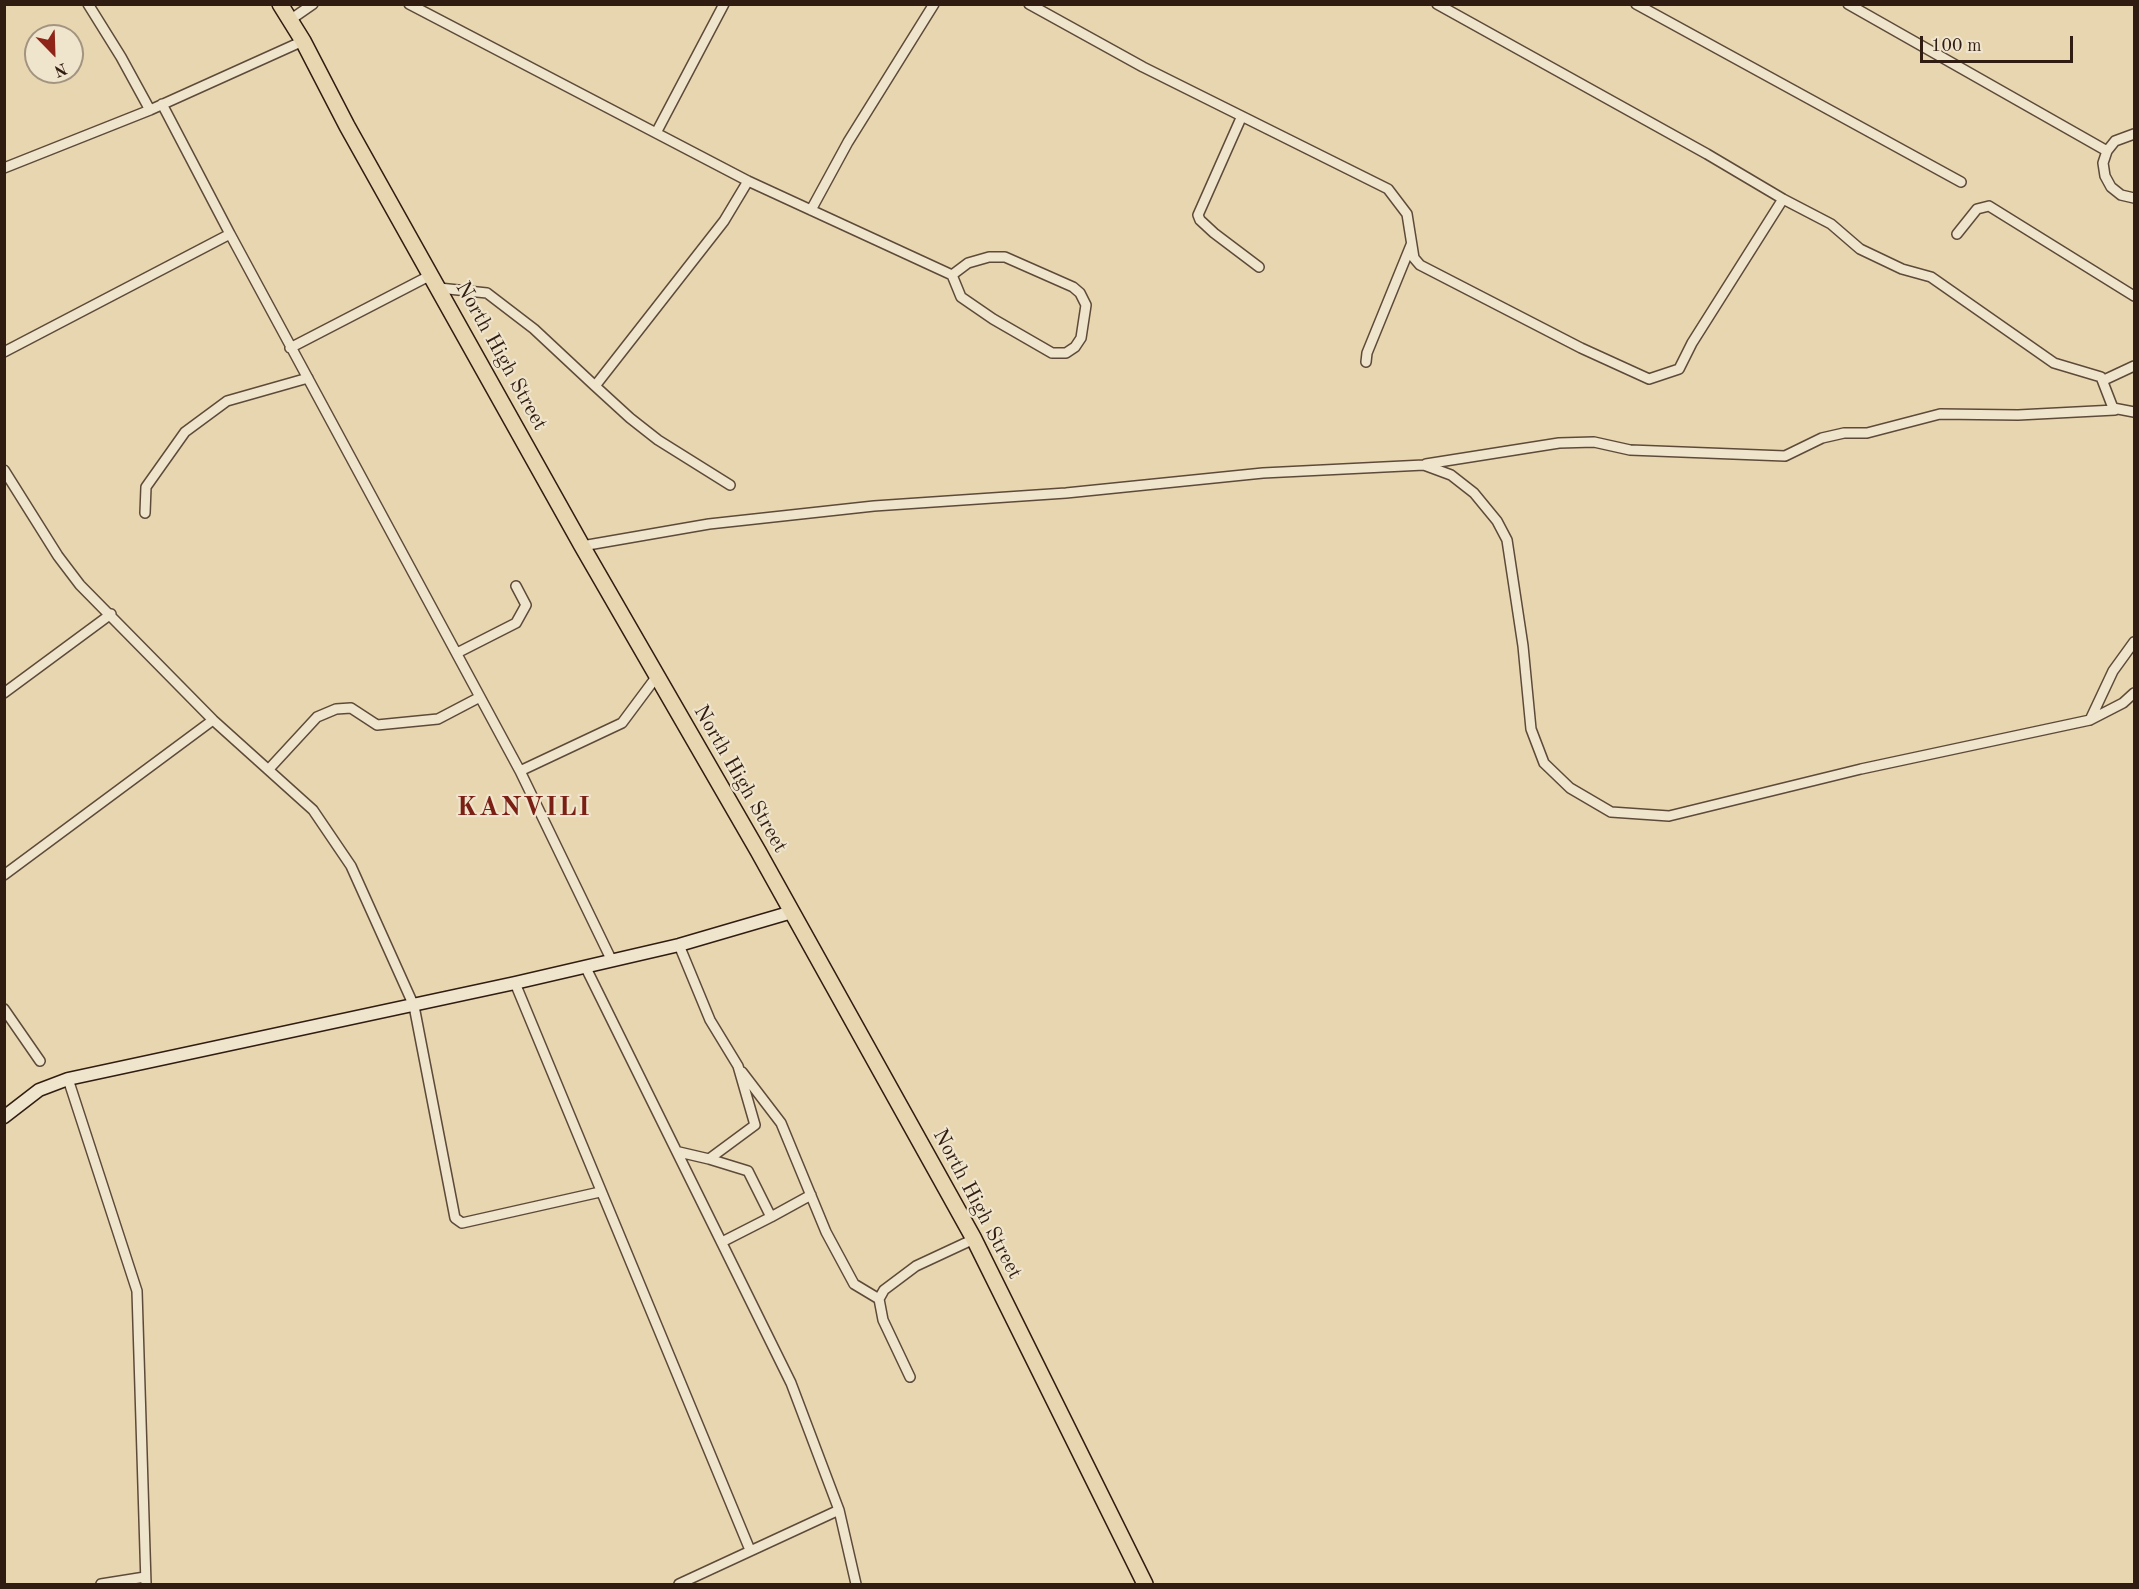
<!DOCTYPE html>
<html>
<head>
<meta charset="utf-8">
<style>
	body { margin:0 }
	#map { position:relative; width:2139px; height:1589px; overflow:hidden; background:#e7d6b0; font-family:"Old Standard TT",serif }
	canvas { display:block }
	.frame { position:absolute; inset:0; border:6px solid #311c11; pointer-events:none }
	.north { position:absolute; left:24px; top:24px; width:60px; height:60px; box-sizing:border-box; background:#efe4cc; border:2px solid #a39481; border-radius:50%; rotate:157deg; font-size:16px; font-weight:700; line-height:24px; text-align:center; color:#311c11 }
	.north::after { content:''; display:block; margin:auto; width:21px; height:27px; background:#8f2418; clip-path:polygon(50% 0,100% 100%,50% 72%,0 100%) }
	.scale { position:absolute; left:1920px; top:36px; width:153px; height:27px; box-sizing:border-box; border:3px solid #311c11; border-top:0; padding-left:8px; font-size:18px; line-height:21px; white-space:nowrap; color:#311c11; -webkit-text-stroke:4px #efe4cc; paint-order:stroke }
</style>
</head>
<body>
<div id="map">
<canvas width="2139" height="1589"></canvas>
<div class="frame"></div>
<div class="north">N</div>
<div class="scale">100 m</div>
</div>
<script>
const c = document.querySelector('canvas').getContext('2d');
c.lineJoin = 'round';
function poly(rows) {
  const path = new Path2D();
  for (const r of rows) {
    path.moveTo(r[0], r[1]);
    for (let i = 2; i < r.length; i += 2) path.lineTo(r[i], r[i + 1]);
  }
  return path;
}
function stroke(path, color, width, dash) {
  c.strokeStyle = color;
  c.lineWidth = width;
  c.lineCap = dash ? 'butt' : 'round';
  c.setLineDash(dash || []);
  c.stroke(path);
}
function label(font, color, halo, rows, align = 'center') {
  c.font = font + ' "Old Standard TT",serif';
  c.lineWidth = 4.5;
  c.setLineDash([]);
  c.textBaseline = 'middle';
  c.strokeStyle = halo;
  c.fillStyle = color;
  for (const [text, x, y, turn = 0] of rows) {
    c.save();
    c.translate(x, y);
    c.rotate((+turn || 0) * Math.PI / 180);
    c.textAlign = isNaN(turn) ? turn : align;
    if (halo) c.strokeText(text, 0, 0);
    c.fillText(text, 0, 0);
    c.restore();
  }
}
const minor = poly([
	[88,4,121,57,150,110],
	[409,4,748,181,952,275,961,297,993,319,1052,353,1066,353,1075,347,1081,338,1086,305,1080,293,1073,287,1005,257,989,257,968,263,952,275],
	[1029,4,1143,67,1388,189,1407,214,1414,258,1420,265,1581,348,1649,379,1679,369,1692,343,1783,199],
	[1437,4,1707,154,1783,199,1831,224,1860,249,1902,269,1931,277,2054,363,2101,377,2113,408,2134,412],
	[1636,4,1961,182],
	[1848,4,2107,151],
	[290,20,313,4],
	[1241,118,1198,215,1200,220,1214,233,1259,267],
	[656,133,724,4],
	[2134,134,2115,141,2107,151,2103,163,2105,176,2111,187,2121,195,2134,198],
	[4,168,150,110,303,41],
	[811,210,848,142,934,4],
	[230,234,520,771,611,959],
	[1957,234,1977,209,1989,206,2134,296],
	[439,288,487,293,534,329,595,386],
	[290,348,431,275],
	[4,352,230,234,162,104],
	[1366,362,1367,353,1411,245],
	[2104,380,2134,366],
	[1426,464,1559,443,1594,442,1630,450,1785,456,1822,438,1844,433,1867,433,1940,414,2018,415,2115,410],
	[4,470,58,556,80,585,213,720,313,810,351,866,414,1006,455,1218,462,1223,600,1192],
	[730,485,658,440,630,418,595,386,724,221,748,181],
	[145,513,146,487,185,432,227,401,308,378],
	[582,546,709,524,874,506,1066,493,1263,473,1424,465,1451,475,1474,493,1497,521,1507,540,1523,646,1531,729,1544,763,1570,788,1611,812,1669,816,1861,769,2090,720,2123,703,2134,693],
	[457,653,516,623,526,605,516,586],
	[4,693,111,614],
	[2090,720,2113,671,2134,642],
	[269,769,317,717,336,709,351,708,377,725,438,719,480,697],
	[520,771,622,723,657,676],
	[4,875,213,720],
	[585,966,791,1383,839,1510,856,1584],
	[515,983,750,1550],
	[4,1009,40,1061],
	[742,1072,781,1123,826,1232,854,1284,879,1299],
	[68,1079,137,1291,146,1584],
	[679,1152,709,1159,755,1125,738,1066,710,1020,679,945],
	[709,1159,748,1171,771,1217,811,1195],
	[722,1242,771,1217],
	[910,1377,883,1320,879,1299,884,1290,916,1266,974,1239],
	[101,1584,145,1577],
	[679,1584,839,1510]
]);
const secondary = poly([
	[4,1117,39,1090,68,1079,515,983,679,945,792,912]
]);
const trunk = poly([
	[280,4,303,41,347,126,582,546,758,851,974,1239,1145,1584]
]);
stroke(minor, '#5e4a39', 12);
stroke(secondary, '#311c11', 15);
stroke(trunk, '#311c11', 18);
stroke(minor, '#efe4cc', 9);
stroke(secondary, '#efe4cc', 12);
stroke(trunk, '#e7d6b0', 15);
label('21px', '#311c11', '#efe4cc', [
	["North High Street",501,356,61],
	["North High Street",740,779,60],
	["North High Street",977,1204,62]
]);
c.letterSpacing = '1.5px';
label('bold 27px', '#7a1f14', '#efe4cc', [
	["KANVILI",524,808]
]);
c.letterSpacing = '0px';
</script>
</body>
</html>
